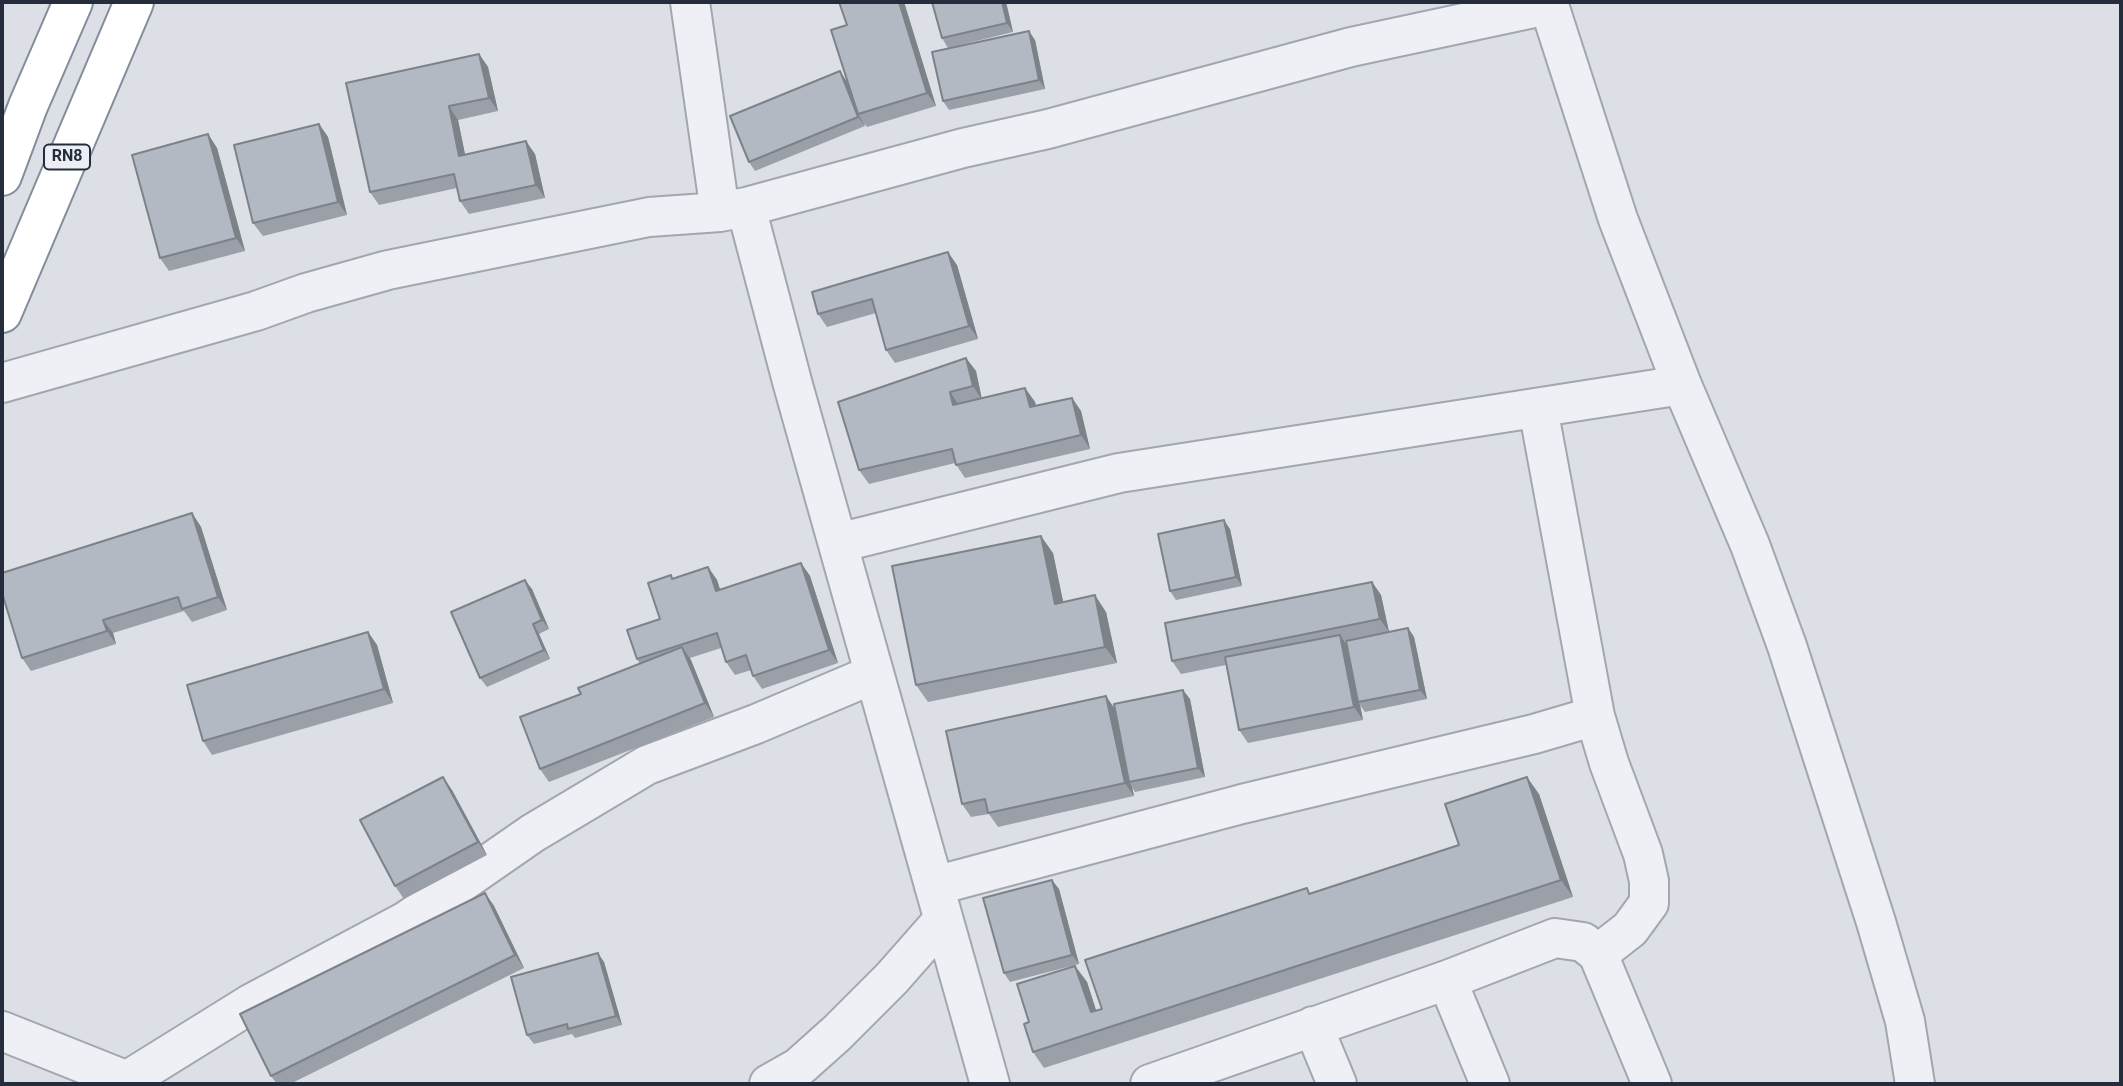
<!DOCTYPE html>
<html>
<head>
<meta charset="utf-8">
<style>
	body { margin:0 }
	#map { position:relative; width:2123px; height:1086px; overflow:hidden; background:#dce0e6; font-family:Roboto,sans-serif }
	canvas { display:block }
	.frame { position:absolute; inset:0; border:4px solid #252d3d; pointer-events:none }
</style>
</head>
<body>
<div id="map">
<canvas width="2123" height="1086"></canvas>
<div class="frame"></div>
</div>
<script>
const c = document.querySelector('canvas').getContext('2d');
c.lineJoin = 'round';
function poly(rows) {
  const path = new Path2D();
  for (const r of rows) {
    path.moveTo(r[0], r[1]);
    for (let i = 2; i < r.length; i += 2) path.lineTo(r[i], r[i + 1]);
  }
  return path;
}
function stroke(path, color, width, dash) {
  c.strokeStyle = color;
  c.lineWidth = width;
  c.lineCap = dash ? 'butt' : 'round';
  c.setLineDash(dash || []);
  c.stroke(path);
}
function fillPath(path, color) {
  c.fillStyle = color;
  c.fill(path, 'evenodd');
}
function label(font, color, halo, rows, align = 'center') {
  c.font = font + ' Roboto,sans-serif';
  c.lineWidth = 5;
  c.setLineDash([]);
  c.textBaseline = 'middle';
  c.strokeStyle = halo;
  c.fillStyle = color;
  for (const [text, x, y, turn = 0] of rows) {
    c.save();
    c.translate(x, y);
    c.rotate((+turn || 0) * Math.PI / 180);
    c.textAlign = isNaN(turn) ? turn : align;
    if (halo) c.strokeText(text, 0, 0);
    c.fillText(text, 0, 0);
    c.restore();
  }
}
const minor = poly([
	[690,2,720,212],
	[1548,2,1618,219,1682,385,1750,545,1787,646,1876,922,1905,1021,1915,1084],
	[746,207,963,148,1048,129,1351,47,1548,5],
	[2,383,256,311,306,293,388,270,649,217,720,212,746,207,793,385,990,1084],
	[1538,408,1595,716,1609,763,1643,854,1649,881,1649,903,1630,929,1598,954],
	[838,543,1119,473,1682,385],
	[934,886,1242,804,1534,734,1595,716],
	[1447,980,1490,1084],
	[1313,1026,1337,1084],
	[2,1031,135,1084],
	[128,1080,252,1003,406,921,533,833,647,765,756,724,874,674],
	[769,1084,799,1067,837,1033,892,978,943,920],
	[1150,1084,1447,980,1555,938,1583,942,1598,954,1652,1084]
]);
const highway = poly([
	[2,176,28,106,73,2],
	[2,313,134,2]
]);
stroke(minor, '#a1a7b0', 42);
stroke(highway, '#838d9d', 42);
stroke(minor, '#eef0f5', 38);
stroke(highway, '#fff', 38);
fillPath(poly([
	[839,2,904,2,936,106,867,127,864,123,865,126,755,171,749,162,846,80,849,87,847,25],
	[932,2,1006,2,1013,32,948,48,942,38],
	[1035,40,1045,89,949,110,943,101],
	[479,54,488,67,498,111,458,120,465,154,535,154,545,198,469,214,460,201,457,188,379,205,370,192],
	[319,124,328,137,347,215,263,236,253,223],
	[208,134,217,148,245,251,169,271,160,258],
	[957,265,978,339,895,363,886,350,876,313,827,327,818,314],
	[966,358,976,371,982,399,1025,388,1035,402,1036,406,1072,398,1081,411,1090,449,965,478,955,463,869,484,859,470],
	[192,513,201,527,227,610,192,622,184,611,113,633,116,644,31,671,22,658],
	[1230,529,1242,586,1176,600,1170,591],
	[1053,553,1063,602,1106,612,1117,663,928,702,916,685],
	[801,563,810,576,838,663,762,689,753,676,751,670,735,675,726,662,721,648,690,658,714,717,549,782,540,769,581,694,640,664,637,659,660,619,674,579,708,567,717,580,720,590],
	[1372,582,1381,595,1389,632,1408,628,1414,637,1427,699,1365,712,1360,705,1363,720,1248,743,1239,730,1226,665,1181,674,1172,661],
	[1378,634,1347,645,1344,641],
	[532,589,549,629,539,634,550,659,487,687,480,678],
	[368,632,377,645,393,703,212,755,203,741],
	[1190,699,1205,777,1135,792,1132,787,1134,796,998,827,989,814,971,817,962,804,1114,707],
	[452,790,487,855,404,899,395,886],
	[1539,794,1573,897,1044,1068,1033,1052,1029,1022,1075,966,1087,982,1096,1010,1102,1009,1459,845],
	[1059,889,1079,964,1010,982,1004,973],
	[485,893,494,906,524,968,290,1084,277,1084,271,1076],
	[604,962,622,1025,575,1038,572,1034,534,1044,527,1035]
]), '#9a9fa8');
fillPath(poly([
	[899,2,904,2,936,106,927,93],
	[1002,2,1006,2,1013,32,1007,23],
	[1029,31,1035,40,1045,89,1039,80],
	[479,54,488,67,498,111,489,98],
	[840,71,846,80,860,114,858,114,865,126,858,117],
	[449,106,458,120,468,169,459,156],
	[319,124,328,137,347,215,338,202],
	[208,134,217,148,245,251,236,238],
	[526,141,535,154,545,198,536,185],
	[948,252,957,265,978,339,969,326],
	[966,358,976,371,982,400,973,386],
	[1025,388,1035,402,1039,421,1030,407],
	[950,392,959,405,953,405],
	[1072,398,1081,411,1090,449,1081,435],
	[192,513,201,527,227,610,218,597],
	[1224,520,1230,529,1242,586,1236,577],
	[1041,536,1053,553,1067,620,1055,604],
	[801,563,810,576,838,663,829,650],
	[708,567,717,580,725,604,716,591],
	[525,580,532,589,549,629,542,620],
	[1372,582,1381,595,1389,632,1380,619],
	[1095,595,1106,612,1117,663,1105,647],
	[103,620,113,633,116,644,107,631],
	[533,624,539,634,550,659,544,650],
	[1408,628,1414,637,1427,699,1420,690],
	[368,632,377,645,393,703,384,689],
	[1340,635,1349,648,1358,702,1360,705,1363,720,1354,707],
	[682,647,691,660,714,717,705,703],
	[1183,690,1190,699,1205,777,1198,768],
	[1106,696,1115,709,1129,782,1132,787,1134,796,1125,783],
	[443,777,452,790,487,855,478,842],
	[1527,777,1539,794,1573,897,1561,880],
	[1052,880,1059,889,1079,964,1072,955],
	[485,893,494,906,524,968,515,955],
	[598,953,604,962,622,1025,616,1016],
	[1075,966,1087,982,1102,1029,1091,1012]
]), '#7d8288');
const building = poly([
	[839,2,899,2,927,93,858,114,831,30,847,25,839,2],
	[932,2,1002,2,1007,23,942,38,932,2],
	[1029,31,1039,80,943,101,932,52,1029,31],
	[479,54,489,98,449,106,459,156,526,141,536,185,460,201,454,174,370,192,346,83,479,54],
	[840,71,858,117,749,162,730,116,840,71],
	[319,124,338,202,253,223,234,145,319,124],
	[208,134,236,238,160,258,132,155,208,134],
	[948,252,969,326,886,350,872,299,818,314,812,292,948,252],
	[966,358,973,386,950,392,953,405,1025,388,1030,407,1072,398,1081,435,956,465,952,449,859,470,838,402,966,358],
	[192,513,218,597,182,609,178,597,103,620,107,631,22,658,2,593,2,573,192,513],
	[1224,520,1236,577,1170,591,1158,534,1224,520],
	[1041,536,1055,604,1095,595,1105,647,916,685,892,566,1041,536],
	[801,563,829,650,753,676,746,655,726,662,717,633,637,659,627,630,660,619,648,583,671,575,672,579,708,567,716,591,801,563],
	[525,580,542,620,533,624,544,650,480,678,451,612,525,580],
	[1372,582,1380,619,1172,661,1165,623,1372,582],
	[1408,628,1420,690,1358,702,1346,641,1408,628],
	[368,632,384,689,203,741,187,685,368,632],
	[1340,635,1354,707,1239,730,1225,657,1340,635],
	[682,647,705,703,540,769,520,717,581,694,578,688,682,647],
	[1183,690,1198,768,1129,782,1114,704,1183,690],
	[1106,696,1125,783,988,813,985,799,962,804,946,731,1106,696],
	[443,777,478,842,395,886,360,820,443,777],
	[1527,777,1561,880,1033,1052,1024,1024,1029,1022,1017,984,1075,966,1091,1012,1102,1009,1085,960,1307,888,1309,894,1459,845,1445,804,1527,777],
	[1052,880,1072,955,1004,973,983,898,1052,880],
	[485,893,515,955,271,1076,240,1014,485,893],
	[598,953,616,1016,568,1029,567,1024,527,1035,511,977,598,953]
]);
fillPath(building, '#b3b9c3');
stroke(building, '#7d8288', 2);
for (const [x, y, w] of [
	[67,157,46]
]) {
  const box = new Path2D();
  box.roundRect(x - w / 2, y - 12.5, w, 25, 5);
  c.fillStyle = '#ebeff4';
  c.fill(box);
  stroke(box, '#252d3d', 2);
}
label('bold 16px', '#252d3d', null, [
	["RN8",67,157]
]);
</script>
</body>
</html>
